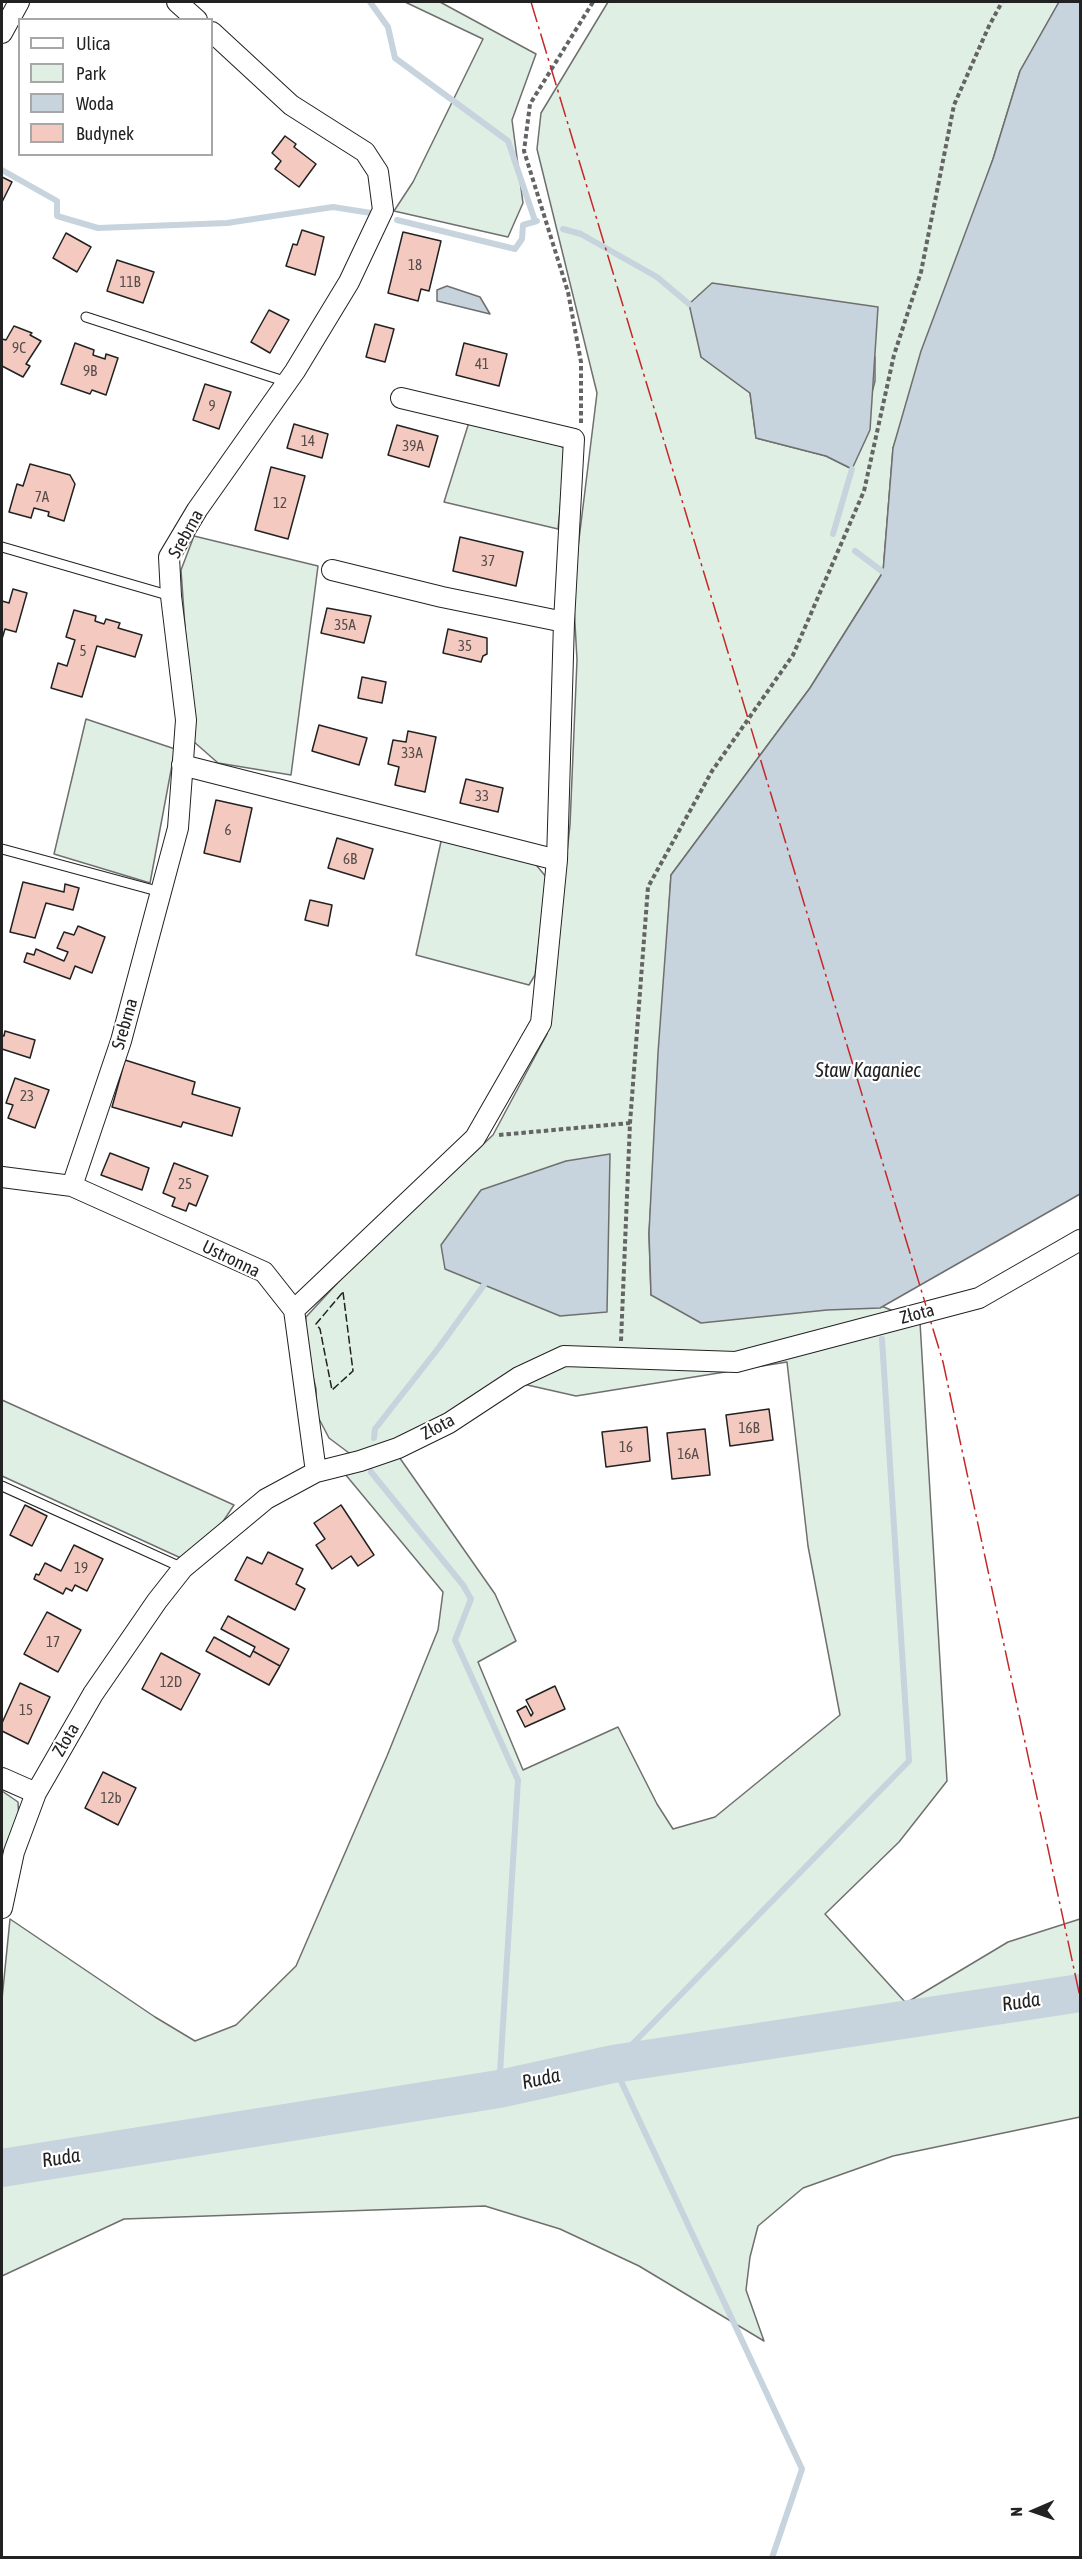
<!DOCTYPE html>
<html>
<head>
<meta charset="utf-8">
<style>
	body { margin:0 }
	#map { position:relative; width:1082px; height:2559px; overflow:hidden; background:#fff; font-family:"Asap Condensed",sans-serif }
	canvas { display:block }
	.frame { position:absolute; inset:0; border:3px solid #222; pointer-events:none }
	.legend { position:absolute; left:18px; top:18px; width:195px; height:138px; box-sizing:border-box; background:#fff; border:2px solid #a7a7a7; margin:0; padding:8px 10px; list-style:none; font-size:18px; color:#222 }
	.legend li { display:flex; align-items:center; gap:12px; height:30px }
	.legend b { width:30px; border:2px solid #a7a7a7 }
	.north { position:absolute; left:1004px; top:2481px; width:60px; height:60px; -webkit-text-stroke:4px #fff; paint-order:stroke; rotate:268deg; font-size:16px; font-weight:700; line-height:24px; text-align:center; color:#222 }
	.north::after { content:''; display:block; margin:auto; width:21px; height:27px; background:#222; clip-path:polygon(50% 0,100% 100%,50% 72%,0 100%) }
</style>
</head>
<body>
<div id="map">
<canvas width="1082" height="2559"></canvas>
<div class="frame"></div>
<ul class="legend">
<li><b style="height:8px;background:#fff"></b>Ulica</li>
<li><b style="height:16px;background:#e0efe3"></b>Park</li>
<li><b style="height:16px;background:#c7d3dd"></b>Woda</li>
<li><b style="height:16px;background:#f3c9c0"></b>Budynek</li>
</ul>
<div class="north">N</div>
</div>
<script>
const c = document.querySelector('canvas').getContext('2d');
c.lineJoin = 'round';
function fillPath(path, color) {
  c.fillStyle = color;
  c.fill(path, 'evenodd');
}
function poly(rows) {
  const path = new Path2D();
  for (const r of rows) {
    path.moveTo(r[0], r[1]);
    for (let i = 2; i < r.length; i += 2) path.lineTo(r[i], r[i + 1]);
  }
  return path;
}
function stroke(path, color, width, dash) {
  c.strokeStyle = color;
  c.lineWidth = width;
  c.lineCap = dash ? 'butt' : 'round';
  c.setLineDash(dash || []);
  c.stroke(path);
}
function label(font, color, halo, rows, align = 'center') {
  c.font = font + ' "Asap Condensed",sans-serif';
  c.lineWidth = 4.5;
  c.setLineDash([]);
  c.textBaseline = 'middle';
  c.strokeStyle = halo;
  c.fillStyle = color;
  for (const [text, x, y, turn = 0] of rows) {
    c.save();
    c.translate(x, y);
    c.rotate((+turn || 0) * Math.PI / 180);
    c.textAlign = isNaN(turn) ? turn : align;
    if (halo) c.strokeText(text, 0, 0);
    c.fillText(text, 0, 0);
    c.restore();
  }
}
const green = poly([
	[405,2,440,2,536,54,512,120,523,203,508,237,394,211,413,182,483,39,405,2],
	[608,2,1059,2,1020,71,993,159,893,448,883,572,810,688,671,875,649,1234,651,1295,879,1305,920,1322,947,1781,899,1842,825,1914,906,2003,1008,1942,1080,1919,1080,2117,893,2156,803,2188,758,2226,750,2257,746,2290,764,2341,639,2266,560,2229,485,2206,124,2219,2,2276,2,1999,10,1919,155,2017,195,2041,236,2025,296,1966,387,1756,438,1630,443,1592,345,1474,397,1454,495,1594,516,1641,478,1662,523,1770,618,1727,657,1804,673,1829,715,1817,840,1715,808,1546,787,1362,576,1396,523,1384,399,1439,360,1453,349,1453,329,1438,317,1415,316,1389,304,1339,306,1317,354,1265,493,1135,547,1034,570,825,577,660,573,588,597,393,537,149,541,113,608,2],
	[701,357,875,357,875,381,852,469,826,456,756,438,750,393,701,357],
	[470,419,554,441,566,450,558,529,444,502,470,419],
	[194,536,318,566,291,775,218,763,193,741,181,570,194,536],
	[86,719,175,749,150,883,54,854,86,719],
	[442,837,532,860,547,878,535,975,529,985,416,955,442,837],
	[2,1400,234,1505,218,1529,183,1559,2,1476,2,1400],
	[2,1791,18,1802,19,1820,2,1868,2,1791]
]);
fillPath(green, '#e0efe3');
stroke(green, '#6f6f6f', 1.5);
const water = poly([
	[1059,2,1080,2,1080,1194,880,1308,827,1310,701,1323,651,1295,649,1233,658,1053,671,875,810,688,883,572,893,448,921,351,993,159,1020,71,1059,2],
	[712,283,878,307,870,430,852,469,826,456,756,438,750,393,701,357,689,304,712,283],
	[447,286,480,297,490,314,437,301,437,290,447,286],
	[610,1154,607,1312,560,1316,445,1269,441,1245,481,1190,566,1161,610,1154]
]);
fillPath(water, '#c7d3dd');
stroke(water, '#6f6f6f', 1.5);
stroke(poly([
	[370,2,388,27,395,58,508,141,535,221],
	[2,170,57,201,57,216,98,228,227,223,333,207,371,213],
	[397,220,515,249,522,239,523,225,537,221],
	[563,229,581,234,657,277,689,304],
	[833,534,852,469],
	[855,551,883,572],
	[374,1438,375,1429,440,1346,484,1285],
	[371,1472,463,1585,471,1599,455,1640,518,1780,499,2089],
	[772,2558,802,2469,613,2064,909,1761,882,1339]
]), '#c7d3dd', 6);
stroke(poly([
	[2,2168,499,2089,613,2064,1080,1993]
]), '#c7d3dd', 38);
const building = poly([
	[285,136,296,144,294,147,316,164,299,187,275,169,281,161,272,153,285,136],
	[2,177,12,182,2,202,2,177],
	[302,230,324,237,315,275,286,266,293,244,297,245,302,230],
	[403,232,441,241,429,291,421,289,418,301,388,293,403,232],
	[66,233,91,247,77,272,53,258,66,233],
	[117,260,154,272,143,303,107,291,117,260],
	[269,310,289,320,270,353,251,342,269,310],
	[375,324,394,329,385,362,366,357,375,324],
	[14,326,32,333,30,335,41,341,26,364,30,366,23,377,2,366,2,339,6,340,14,326],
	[75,343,94,350,93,355,105,359,106,354,118,358,106,395,92,390,90,394,61,384,75,343],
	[464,343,507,354,499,386,456,375,464,343],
	[205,384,231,392,219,429,193,420,205,384],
	[294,424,328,434,322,458,287,448,294,424],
	[397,425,438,436,429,467,388,455,397,425],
	[30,464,70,475,75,484,64,521,48,516,49,512,34,508,31,518,9,512,17,484,23,486,30,464],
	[271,467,305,476,288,539,255,530,271,467],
	[460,537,523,552,516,586,453,571,460,537],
	[13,589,27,593,16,632,5,629,2,639,2,601,9,603,13,589],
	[327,608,371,616,364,643,321,633,327,608],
	[74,610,96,616,95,621,104,624,106,619,120,623,118,628,142,635,135,657,97,646,82,697,51,688,58,663,67,666,75,640,66,637,74,610],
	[448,629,487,638,487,654,483,656,481,662,443,653,448,629],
	[362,677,386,682,382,703,358,698,362,677],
	[319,725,367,738,359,765,312,751,319,725],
	[408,731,436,737,425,792,395,785,399,767,388,764,393,740,406,742,408,731],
	[466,779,503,788,498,812,460,803,466,779],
	[216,800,252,808,240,862,204,853,216,800],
	[337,838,373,849,364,879,328,868,337,838],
	[23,882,64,892,65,884,79,888,73,910,46,903,35,938,10,932,23,882],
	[310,900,332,905,328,926,305,920,310,900],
	[78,926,105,937,92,973,75,966,70,979,24,962,27,953,34,955,36,949,64,961,68,952,57,948,64,932,74,935,78,926],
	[5,1031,35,1040,30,1058,2,1049,2,1035,4,1036,5,1031],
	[125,1060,195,1082,192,1094,240,1108,232,1136,183,1122,181,1127,112,1107,125,1060],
	[15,1078,49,1090,35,1128,8,1118,13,1105,6,1103,15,1078],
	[110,1153,149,1168,142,1190,101,1175,110,1153],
	[174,1163,208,1176,196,1206,189,1203,186,1211,172,1206,175,1198,163,1193,174,1163],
	[769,1409,773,1440,730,1446,726,1415,769,1409],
	[647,1427,650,1461,606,1467,602,1432,647,1427],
	[705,1429,710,1475,672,1479,667,1433,705,1429],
	[25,1505,47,1516,32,1546,10,1535,25,1505],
	[341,1505,374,1555,358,1566,351,1556,332,1569,316,1545,325,1539,314,1523,341,1505],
	[74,1545,103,1559,87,1591,75,1585,72,1591,66,1588,63,1594,34,1579,36,1574,39,1575,45,1563,61,1571,74,1545],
	[268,1552,303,1569,296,1584,305,1589,295,1610,235,1580,247,1557,262,1564,268,1552],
	[47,1612,81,1630,58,1672,24,1654,47,1612],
	[228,1616,289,1649,280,1666,253,1651,255,1647,221,1629,228,1616],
	[214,1637,250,1657,253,1651,280,1666,269,1685,206,1651,214,1637],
	[161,1653,200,1674,181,1710,142,1689,161,1653],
	[20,1683,50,1697,28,1744,2,1731,2,1723,20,1683],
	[555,1686,565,1709,525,1727,517,1711,526,1706,531,1716,533,1713,526,1700,555,1686],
	[103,1772,136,1788,118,1825,85,1808,103,1772]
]);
fillPath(building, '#f3c9c0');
stroke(building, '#222', 1.5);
const lane = poly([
	[86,317,287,382],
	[2,547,171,596],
	[2,849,161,892],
	[2,1486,183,1568]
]);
const street = poly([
	[177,2,197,20],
	[2,33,19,2],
	[332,570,442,597,564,622],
	[182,765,557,860],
	[2,1177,72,1186,264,1272,294,1310,316,1472],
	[72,1186,121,1041,178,828,186,720,171,596,169,557,197,510,295,371,349,282,383,210,378,172,365,152,291,105,212,32],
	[294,1310,475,1138,541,1023,557,860,564,622,574,439,401,398],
	[2,1778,36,1793],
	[2,1908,14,1852,36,1793,93,1694,157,1601,183,1568,266,1499,316,1472,360,1461,398,1448,449,1423,519,1377,564,1356,736,1362,979,1298,1080,1240]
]);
stroke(lane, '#222', 11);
stroke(street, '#222', 22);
stroke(poly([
	[581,423,581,362,568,292,524,151,530,104,593,2],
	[499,1135,630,1123],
	[621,1341,630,1123,648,887,712,771,793,655,864,491,894,355,921,272,954,105,989,26,1002,2]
]), '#646464', 4, [4.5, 3]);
stroke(lane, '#fff', 9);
stroke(street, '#fff', 20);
stroke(poly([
	[343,1292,353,1371,332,1390,320,1329,316,1324,343,1292]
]), '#222', 1.5, [8, 3]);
stroke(poly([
	[531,2,943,1362,1080,1997]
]), '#c62828', 1.5, [21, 4.5, 3, 4.5]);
label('15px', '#564c4a', null, [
	["18",415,265],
	["11B",130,282],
	["9C",19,348],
	["41",482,364],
	["9B",90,371],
	["9",212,406],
	["14",308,441],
	["39A",413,446],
	["7A",42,497],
	["12",280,503],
	["37",488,561],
	["35A",345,625],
	["35",465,646],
	["5",83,651],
	["33A",412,753],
	["33",482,796],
	["6",228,830],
	["6B",350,859],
	["23",27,1096],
	["25",185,1184],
	["16B",749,1428],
	["16",626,1447],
	["16A",688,1454],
	["19",81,1568],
	["17",53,1642],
	["12D",171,1682],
	["15",26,1710],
	["12b",111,1798]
]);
label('18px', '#222', '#fff', [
	["Srebrna",186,534,-61],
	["Srebrna",125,1024,-74],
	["Ustronna",231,1259,26],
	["Złota",917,1314,-15],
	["Złota",438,1427,-28],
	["Złota",66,1740,-60]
]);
label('italic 20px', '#222', '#fff', [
	["Staw Kaganiec",868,1071],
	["Ruda",1021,2002,-9],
	["Ruda",541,2079,-12],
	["Ruda",61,2158,-9]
]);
</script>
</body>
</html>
